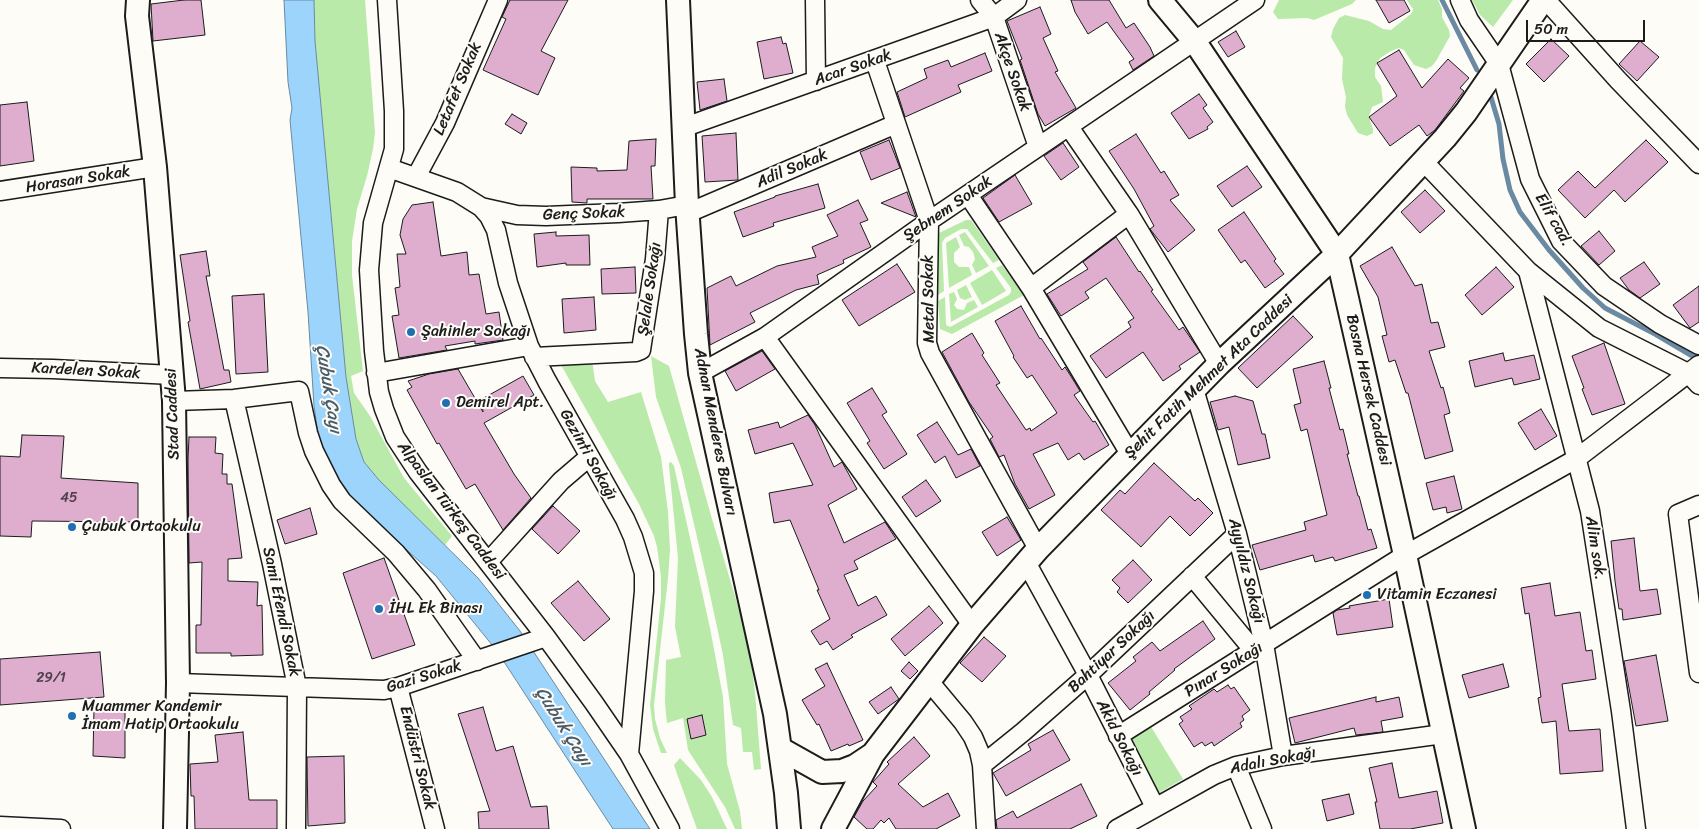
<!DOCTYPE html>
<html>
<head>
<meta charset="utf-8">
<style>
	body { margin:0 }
	#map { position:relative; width:1699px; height:829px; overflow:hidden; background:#fdfcf7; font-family:Sriracha,sans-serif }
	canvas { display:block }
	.scale { position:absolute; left:1526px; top:20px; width:119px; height:22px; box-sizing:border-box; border:2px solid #1c1c1c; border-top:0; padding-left:6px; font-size:15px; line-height:18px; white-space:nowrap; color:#1c1c1c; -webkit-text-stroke:4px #fdfcf7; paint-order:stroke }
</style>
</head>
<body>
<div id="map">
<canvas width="1699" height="829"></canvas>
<div class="scale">50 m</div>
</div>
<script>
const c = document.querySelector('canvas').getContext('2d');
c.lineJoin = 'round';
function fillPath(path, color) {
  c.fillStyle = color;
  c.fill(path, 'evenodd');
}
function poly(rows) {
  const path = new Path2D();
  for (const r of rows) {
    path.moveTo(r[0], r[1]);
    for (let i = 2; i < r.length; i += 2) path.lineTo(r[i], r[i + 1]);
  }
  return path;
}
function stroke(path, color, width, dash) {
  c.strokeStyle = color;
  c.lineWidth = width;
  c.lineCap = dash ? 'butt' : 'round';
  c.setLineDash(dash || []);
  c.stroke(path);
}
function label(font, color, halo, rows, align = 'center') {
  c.font = font + ' Sriracha,sans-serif';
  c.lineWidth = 4;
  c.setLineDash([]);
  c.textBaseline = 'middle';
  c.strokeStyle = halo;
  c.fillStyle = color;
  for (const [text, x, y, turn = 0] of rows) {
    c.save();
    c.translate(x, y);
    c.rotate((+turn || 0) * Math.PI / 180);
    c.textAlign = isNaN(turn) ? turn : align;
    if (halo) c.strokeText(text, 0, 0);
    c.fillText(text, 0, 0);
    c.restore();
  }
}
fillPath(poly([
	[314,0,365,0,375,133,373,149,367,176,357,209,352,241,352,275,363,371,351,376,354,393,370,416,404,478,452,536,445,545,379,480,364,462,356,439,346,377,315,41],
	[1279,0,1356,0,1352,4,1314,20,1307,18,1278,19,1273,12],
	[1407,0,1438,0,1442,9,1442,17,1449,30,1450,36,1436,61,1432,66,1426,69,1414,65,1404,50,1399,48,1391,51,1380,58,1375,68,1375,77,1381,86,1383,102,1372,107,1369,117,1373,129,1373,133,1367,136,1358,133,1347,115,1345,107,1346,97,1342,79,1343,58,1331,37,1333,29,1339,18,1345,15,1369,21,1383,29,1391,30,1412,13,1413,9],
	[1472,0,1513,0,1493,27,1480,15],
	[966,220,971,220,999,260,993,263,967,229,961,229,945,238,942,243,944,291,938,295,935,242,939,233],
	[965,232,989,266,976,273,972,265,975,259,973,252,969,247,964,246,959,235],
	[956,237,960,247,954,253,954,262,959,267,969,267,972,275,949,288,946,243],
	[1002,265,1024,295,952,334,940,329,938,301,945,297,946,325,950,327,1009,295,1011,292,1011,288,996,268],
	[992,270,1006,291,982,305,970,283],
	[966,285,972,297,965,300,960,298,957,290],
	[954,292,957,299,954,305,957,309,964,310,967,303,974,300,978,307,951,322,949,294],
	[651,356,669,366,712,519,740,613,751,661,755,692,761,769,754,770,752,752,743,752,741,728,733,725,723,655,706,576,681,468,656,397],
	[592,360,595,381,608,402,641,392,661,457,668,512,670,550,668,578,654,705,655,719,660,738,667,753,661,753,653,729,650,705,661,598,661,577,657,547,654,536,639,504,560,363],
	[671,462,674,466,710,628,723,697,727,764,740,811,742,829,735,829,725,807,688,750,683,718,667,723,665,703,666,660,681,657,675,627,678,558,669,466,669,463],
	[1150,725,1183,779,1155,795,1127,738],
	[680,758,701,780,712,797,727,829,697,829,676,771,674,765]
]), '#b9eaa9');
const water = poly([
	[284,0,314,0,315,41,346,377,356,439,364,462,379,480,478,578,520,631,650,829,613,829,497,651,436,576,383,529,350,496,336,476,325,456,318,434,314,406,308,312,290,120,292,108,288,82,284,0]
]);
fillPath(water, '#9dd4fc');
stroke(water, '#698aa2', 1);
stroke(poly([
	[1442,0,1477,70],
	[1490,94,1499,124,1503,159,1510,190,1520,212,1549,250,1583,288,1605,308,1655,334,1699,360]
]), '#698aa2', 5);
const building = poly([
	[184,0,201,0,205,35,153,41,151,4,184,0],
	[510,0,568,0,541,51,555,58,538,95,483,70,506,19,502,17,510,0],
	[1071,0,1109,0,1126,28,1134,23,1150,47,1154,56,1133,70,1129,62,1134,59,1107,22,1088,34,1075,12,1071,0],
	[1376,0,1404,0,1410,11,1389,23,1376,0],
	[1040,7,1051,34,1043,38,1058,71,1055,72,1076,108,1045,126,1038,114,1020,60,1022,59,1007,21,1040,7],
	[1236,31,1245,47,1228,57,1218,42,1236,31],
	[781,37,783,44,786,43,793,73,764,79,757,42,781,37],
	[1551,39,1569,56,1544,82,1526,64,1551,39],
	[1640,41,1659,57,1637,81,1619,64,1640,41],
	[1399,50,1422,88,1448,59,1469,78,1460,88,1464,91,1435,130,1427,136,1419,125,1390,146,1369,117,1397,96,1377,63,1399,50],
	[985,53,992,71,958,85,961,92,905,117,897,92,927,78,924,69,948,60,951,67,985,53],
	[724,79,727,101,700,110,697,82,724,79],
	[1199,94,1207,105,1203,108,1213,122,1207,127,1208,129,1189,139,1171,113,1199,94],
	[27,102,34,161,0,166,0,105,27,102],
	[512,114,527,123,521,134,505,124,512,114],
	[736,133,738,180,705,182,702,136,736,133],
	[1136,134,1161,173,1164,171,1179,195,1170,200,1195,230,1168,252,1150,229,1154,226,1134,189,1109,151,1136,134],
	[656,139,655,166,651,166,653,199,587,199,587,203,572,202,571,167,597,168,597,171,627,170,629,141,656,139],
	[889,140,900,168,871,180,860,152,889,140],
	[1646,140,1668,162,1625,202,1614,190,1585,218,1558,190,1578,171,1595,188,1646,140],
	[1063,143,1079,167,1061,180,1044,156,1063,143],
	[1247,166,1262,187,1232,207,1217,186,1247,166],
	[1015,175,1032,204,999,222,983,198,1015,175],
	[818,184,825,208,773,223,774,226,743,237,734,212,775,197,775,196,818,184],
	[1425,190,1445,211,1420,233,1401,212,1425,190],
	[907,192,916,217,881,203,907,192],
	[858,200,868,220,860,223,871,247,843,260,844,263,817,275,819,284,796,290,750,313,755,322,710,345,707,288,731,276,736,286,777,266,816,257,812,247,838,236,827,215,858,200],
	[433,202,441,256,467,252,469,275,479,274,486,314,499,312,503,340,475,344,475,341,445,346,447,350,399,358,392,316,399,315,395,288,400,287,397,254,406,254,400,235,403,219,412,205,433,202],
	[1244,212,1276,259,1274,261,1284,274,1265,288,1245,260,1241,263,1218,230,1244,212],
	[1599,231,1615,251,1599,265,1581,246,1599,231],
	[556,232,556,236,589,235,590,265,566,265,566,263,537,267,534,234,556,232],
	[1116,237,1139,272,1140,271,1153,290,1151,291,1179,330,1183,327,1200,352,1179,366,1181,369,1163,381,1143,352,1106,378,1090,356,1131,327,1128,322,1134,318,1106,278,1085,292,1089,298,1061,316,1047,294,1088,269,1083,262,1116,237],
	[1392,247,1415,286,1422,284,1431,323,1438,322,1445,347,1429,351,1441,388,1443,387,1450,413,1444,415,1453,451,1425,459,1408,393,1406,393,1395,360,1389,362,1382,336,1387,335,1378,297,1360,266,1392,247],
	[206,251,210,276,206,276,224,370,229,370,231,382,200,389,188,322,190,321,180,255,206,251],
	[1644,262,1660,284,1640,298,1629,290,1620,278,1644,262],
	[897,264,915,292,859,326,842,300,897,264],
	[635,267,636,293,602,294,601,269,635,267],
	[1496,267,1514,287,1482,315,1465,295,1496,267],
	[1699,286,1699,322,1690,328,1673,305,1699,286],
	[264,294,268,372,236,374,232,296,264,294],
	[594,297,596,330,564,333,562,299,594,297],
	[1021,306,1040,339,1041,338,1062,370,1065,367,1072,378,1080,391,1074,395,1093,422,1095,421,1109,445,1084,460,1079,453,1068,460,1058,443,1033,454,1055,495,1029,509,1015,484,1004,455,999,457,990,439,993,437,969,402,942,352,972,333,984,353,982,355,1000,383,996,385,1026,430,1030,428,1031,431,1057,413,1032,375,1027,378,1013,357,1014,356,995,321,1021,306],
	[1293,316,1313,337,1257,388,1238,368,1293,316],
	[1604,343,1625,404,1592,415,1582,389,1584,388,1572,356,1604,343],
	[762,351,775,369,736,391,725,371,762,351],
	[1503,353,1505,361,1534,355,1540,379,1514,385,1512,378,1475,387,1469,361,1503,353],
	[1324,361,1331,388,1329,388,1340,430,1343,429,1349,454,1347,454,1358,496,1359,496,1368,530,1371,529,1377,548,1335,561,1333,557,1315,562,1313,555,1260,570,1252,545,1306,530,1304,522,1327,515,1307,429,1301,431,1294,405,1301,403,1293,369,1324,361],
	[458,369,483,412,482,399,523,376,534,395,484,423,514,474,531,498,503,530,475,484,466,489,439,443,437,444,407,390,412,387,408,381,429,374,458,369],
	[872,388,887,412,882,415,907,454,884,469,867,443,870,441,847,403,872,388],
	[1235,396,1253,401,1262,434,1265,434,1270,458,1238,465,1229,427,1218,430,1210,402,1235,396],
	[1541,409,1557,436,1535,450,1518,423,1541,409],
	[808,415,815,425,834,467,842,462,857,489,828,505,844,543,885,522,896,539,854,561,858,569,844,575,858,606,876,596,887,615,851,635,853,637,833,650,827,641,820,645,811,631,830,619,817,590,819,590,790,520,774,523,769,493,813,485,793,443,755,454,748,430,778,422,780,428,808,415],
	[937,422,958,455,971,449,980,466,956,478,945,456,935,463,917,435,937,422],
	[22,435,64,436,61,478,138,483,138,522,32,521,31,537,0,536,0,456,20,457,22,435],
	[189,437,216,437,215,453,223,454,222,474,227,474,227,484,232,484,242,558,228,559,228,581,258,582,257,606,262,605,263,655,231,656,231,653,196,653,196,625,201,625,202,562,189,563,188,459,189,437],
	[1154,463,1195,501,1198,498,1213,513,1190,536,1170,516,1141,547,1101,510,1120,490,1125,494,1154,463],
	[1454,476,1462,509,1447,513,1446,507,1433,510,1426,483,1454,476],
	[926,480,941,501,916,517,902,497,926,480],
	[553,506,580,531,558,554,532,529,553,506],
	[310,508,317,534,285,544,277,520,310,508],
	[1007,517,1021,540,997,556,982,532,1007,517],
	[1634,538,1640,591,1657,589,1661,614,1623,620,1622,609,1619,609,1615,581,1611,541,1634,538],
	[384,558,415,645,372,659,343,573,384,558],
	[1133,560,1152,580,1128,603,1117,592,1120,588,1112,580,1133,560],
	[578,581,610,619,584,641,551,603,578,581],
	[1550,583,1555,616,1580,612,1586,651,1592,650,1596,679,1562,684,1569,731,1600,729,1603,771,1560,774,1556,721,1542,723,1538,698,1541,697,1529,613,1525,614,1521,588,1550,583],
	[1389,599,1393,627,1337,635,1333,613,1337,610,1350,608,1349,606,1389,599],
	[929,606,943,623,905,656,891,639,929,606],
	[1203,621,1215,639,1174,669,1175,670,1149,692,1150,694,1130,710,1108,683,1136,661,1133,657,1152,642,1160,651,1203,621],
	[984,637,1006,656,982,682,960,663,984,637],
	[100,652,104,697,0,705,0,659,100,652],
	[1656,655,1668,721,1636,726,1624,661,1656,655],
	[909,662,918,671,910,679,901,671,909,662],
	[827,663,863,740,849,746,848,744,831,751,819,724,817,725,802,700,825,686,815,669,827,663],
	[1503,664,1509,687,1469,698,1462,675,1503,664],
	[1228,685,1231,689,1234,687,1250,710,1242,716,1244,720,1240,723,1242,727,1214,746,1212,742,1205,746,1202,742,1194,747,1179,724,1183,721,1180,717,1192,709,1189,706,1214,689,1217,692,1228,685],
	[891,687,899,699,878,714,869,702,891,687],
	[1376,697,1376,702,1399,697,1403,717,1381,721,1383,732,1356,735,1354,728,1295,743,1289,718,1376,697],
	[483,707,496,751,513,746,531,807,547,806,549,829,479,829,478,812,490,811,458,714,483,707],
	[94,708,125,708,125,758,93,756,94,708],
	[702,715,706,735,691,739,687,719,702,715],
	[1053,730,1070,760,1006,796,993,773,1031,750,1028,744,1053,730],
	[243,732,249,800,277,800,277,829,195,829,194,796,191,796,190,764,218,762,215,735,243,732],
	[914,737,930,756,898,784,923,807,948,793,960,816,936,829,896,829,889,818,884,823,881,820,873,829,867,829,854,817,863,801,877,786,873,782,889,764,887,762,914,737],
	[344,756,345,823,308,826,307,757,344,756],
	[1392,763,1399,798,1437,791,1443,823,1410,829,1380,829,1375,802,1377,802,1369,768,1392,763],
	[1081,784,1097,816,1070,829,997,829,996,820,1013,811,1017,818,1081,784],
	[1349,794,1354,814,1327,821,1322,800,1349,794]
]);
fillPath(building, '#dfaecf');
stroke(building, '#1c1c1c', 1);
const minor = poly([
	[387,0,394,111,394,149,373,223,369,270,374,351,379,392,384,409,395,437,418,472,546,637,594,703,629,754,670,829],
	[815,0,816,81],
	[980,0,994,17,1038,147],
	[1460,0,1469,20,1499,64,1530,179,1561,241,1604,286,1660,324,1699,345],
	[1546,0,1618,80,1699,164],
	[875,61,929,221,927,343,930,353,1038,549],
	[685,127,994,17,1017,0],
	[1069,127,1129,214,1219,364],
	[1424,162,1528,271,1599,328,1688,373,1699,385],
	[389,168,457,192,481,207,489,216,496,230,508,283,529,346,547,381,625,519,633,537,644,573,644,591,629,754],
	[416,177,445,123,498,0],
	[0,191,155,167],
	[968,195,1031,288,1130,454],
	[481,207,517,215,546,216,618,213,659,210,687,205],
	[688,213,896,124],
	[1528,271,1590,511,1621,711,1636,829],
	[1031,288,1129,214],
	[765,337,972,625],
	[534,357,636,352,641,350,655,259,659,210],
	[0,368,53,369,172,375],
	[376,373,529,346],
	[700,373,765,337,929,221,1255,0],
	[1194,389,1237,534,1264,644,1283,756],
	[234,399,272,564,297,687,296,829],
	[174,401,234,399,299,391,308,433,314,451,331,485,342,501,396,553,427,590,477,661],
	[1699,505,1678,514,1699,673],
	[488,562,561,481,589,457],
	[1026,562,1088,675,1155,807],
	[1192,576,1254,651],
	[928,680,963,722,973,737,979,751,982,765,986,829],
	[178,683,384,690,398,687,546,637],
	[398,687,435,829],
	[1118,736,1405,555,1576,459,1699,365],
	[982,765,1023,732,1088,675,1237,534],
	[1236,766,1262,829],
	[0,826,61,829],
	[1117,829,1214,775,1236,766,1283,756,1443,734]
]);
const major = poly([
	[138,0,137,16,155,167,174,401,178,683,175,829],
	[678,0,687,205,696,334,700,373,775,714,786,793,789,829],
	[1160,0,1195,42,1337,254,1405,555,1464,829],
	[781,749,822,772,842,771,855,766,873,754,833,829],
	[873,754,972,625,1038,549,1219,364,1337,254,1445,138,1466,112,1543,0]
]);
stroke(minor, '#1c1c1c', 21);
stroke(major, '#1c1c1c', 26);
stroke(minor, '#fdfcf7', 18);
stroke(major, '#fdfcf7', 22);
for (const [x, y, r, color] of [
	[411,332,5,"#1f6fb2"],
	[446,403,5,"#1f6fb2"],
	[72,527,5,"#1f6fb2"],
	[1367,595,5,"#1f6fb2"],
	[379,609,5,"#1f6fb2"],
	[72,716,5,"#1f6fb2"]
]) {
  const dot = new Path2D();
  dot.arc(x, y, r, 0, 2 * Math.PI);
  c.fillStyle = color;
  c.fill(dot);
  stroke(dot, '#fdfcf7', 2);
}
label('14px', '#4d4049', null, [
	["45",69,498],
	["29/1",51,678]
]);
label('16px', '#1c1c1c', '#fdfcf7', [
	["Acar Sokak",853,68,-19],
	["Akçe Sokak",1012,72,71],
	["Letafet Sokak",458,89,-67],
	["Adil Sokak",792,169,-23],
	["Horasan Sokak",78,180,-9],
	["Şebnem Sokak",948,209,-34],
	["Genç Sokak",584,214,-2],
	["Elif cad.",1553,220,60],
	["Şelale Sokağı",650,289,-82],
	["Metal Sokak",929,299,-91],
	["Kardelen Sokak",86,371,3],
	["Şehit Fatih Mehmet Ata Caddesi",1209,377,-44],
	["Bosna Hersek Caddesi",1368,390,77],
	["Stad Caddesi",173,414,-92],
	["Adnan Menderes Bulvarı",715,432,79],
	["Gezinti Sokağı",588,455,61],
	["Alpaslan Türkeş Caddesi",451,511,53],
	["Alim sok.",1595,548,81],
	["Ayyıldız Sokağı",1246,571,76],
	["Sami Efendi Sokak",281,612,78],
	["Bahtiyar Sokağı",1112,652,-43],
	["Pınar Sokağı",1224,670,-32],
	["Gazi Sokak",424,677,-17],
	["Akid Sokağı",1119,738,63],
	["Endüstri Sokak",417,758,76],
	["Adalı Sokağı",1273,761,-11]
]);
label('16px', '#1c1c1c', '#fdfcf7', [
	["Şahinler Sokağı",421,332],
	["Demirel Apt.",456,403],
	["Çubuk Ortaokulu",82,527],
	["Vitamin Eczanesi",1377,595],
	["İHL Ek Binası",389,609],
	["Muammer Kandemir",82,707],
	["İmam Hatip Ortaokulu",82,725]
], 'left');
label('italic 18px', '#495c6a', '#fdfcf7', [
	["Çubuk Çayı",328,389,81],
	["Çubuk Çayı",563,727,58]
]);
</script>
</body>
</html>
